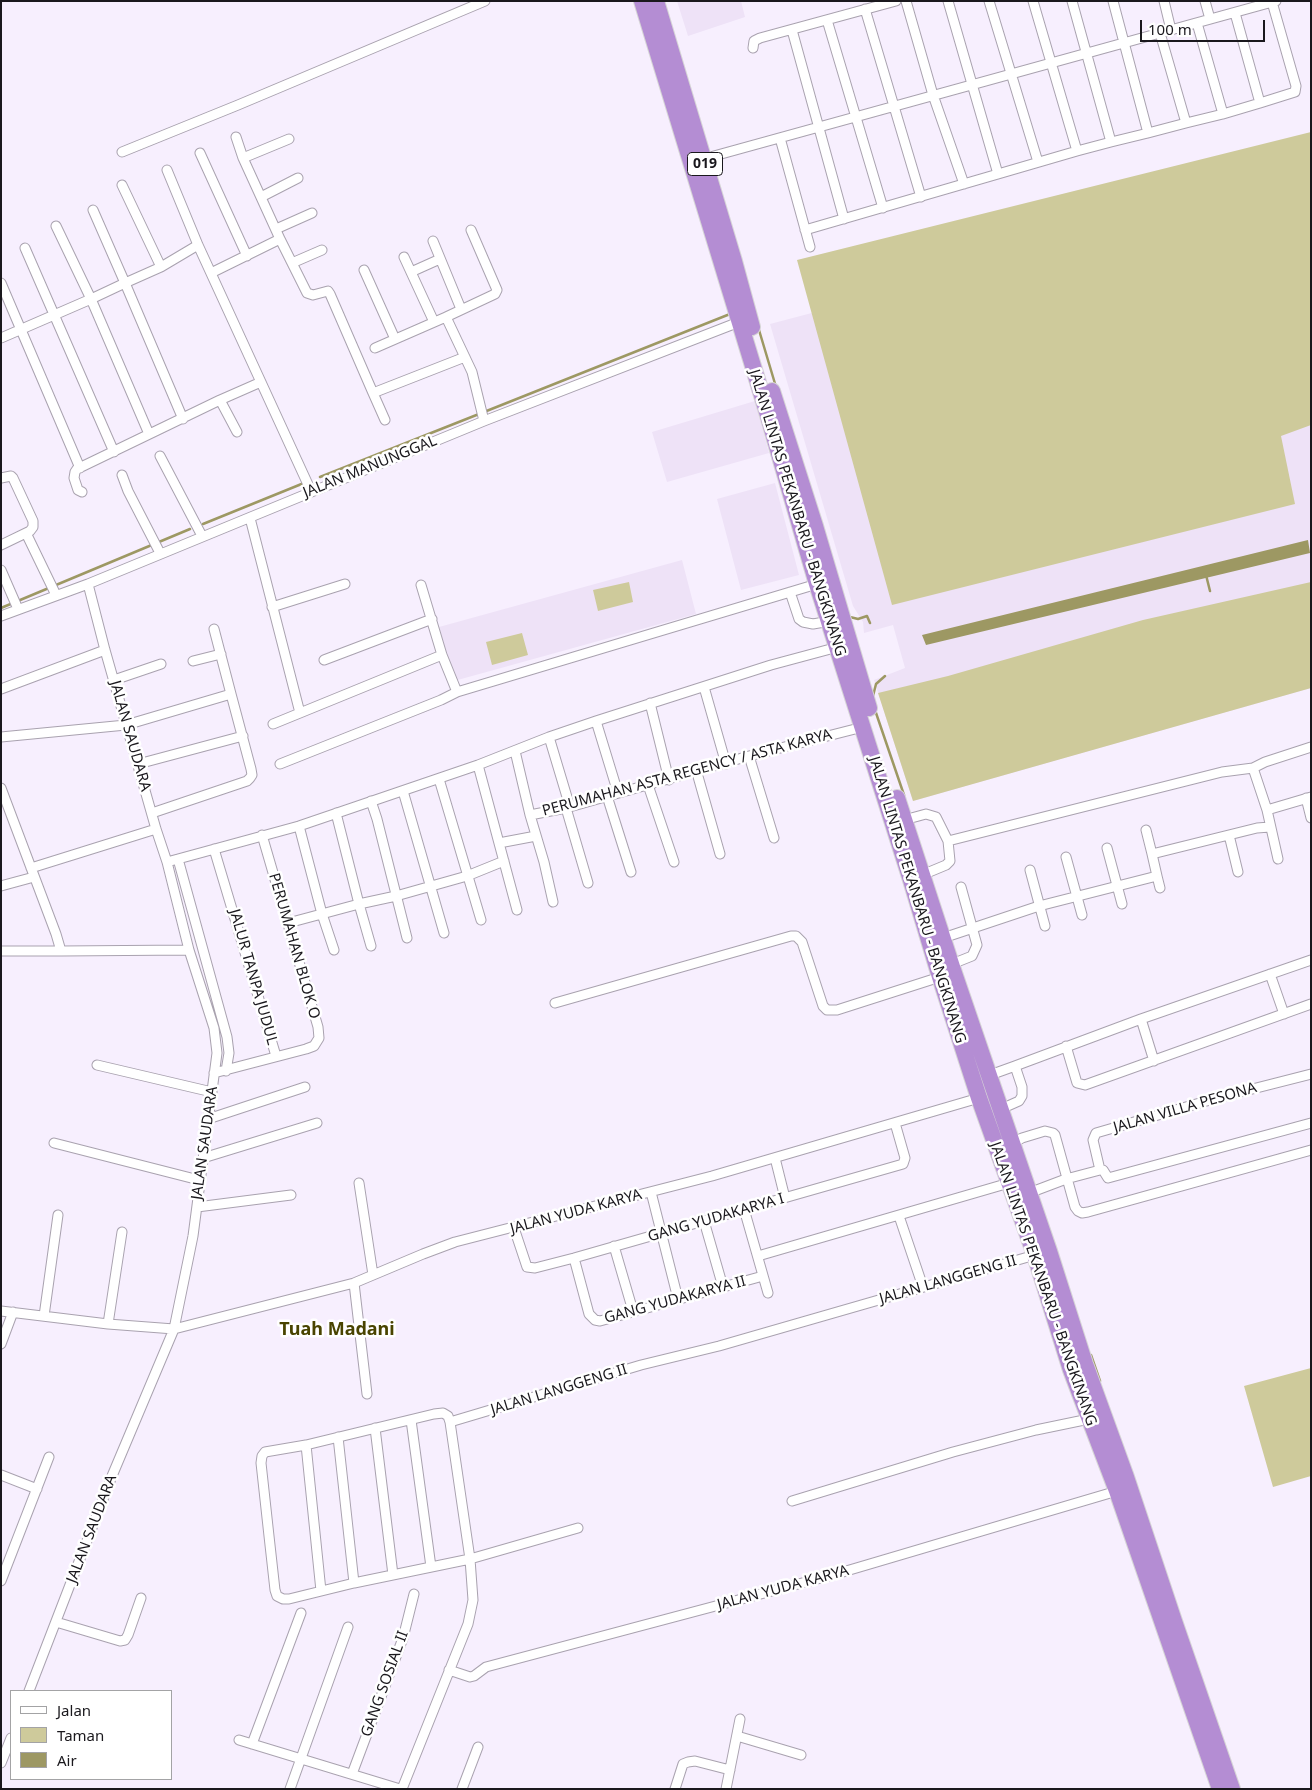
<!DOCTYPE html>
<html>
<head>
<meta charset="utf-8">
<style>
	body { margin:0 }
	#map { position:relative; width:1312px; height:1790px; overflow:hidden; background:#f7effe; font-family:"Noto Sans",sans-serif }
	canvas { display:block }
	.frame { position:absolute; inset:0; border:2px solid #1a181d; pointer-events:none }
	.legend { position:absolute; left:10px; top:1690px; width:162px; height:90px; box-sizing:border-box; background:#fff; border:1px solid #a3a3a5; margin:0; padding:6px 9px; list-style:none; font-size:15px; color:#1a181d }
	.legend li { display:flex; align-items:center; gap:10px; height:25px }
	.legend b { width:25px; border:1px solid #a3a3a5 }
	.scale { position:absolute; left:1140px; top:20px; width:125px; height:22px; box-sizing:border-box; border:2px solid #1a181d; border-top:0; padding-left:6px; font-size:15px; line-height:18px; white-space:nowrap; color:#1a181d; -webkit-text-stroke:4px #fff; paint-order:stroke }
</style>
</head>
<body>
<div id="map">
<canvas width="1312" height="1790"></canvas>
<div class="frame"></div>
<ul class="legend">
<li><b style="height:6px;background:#fff"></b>Jalan</li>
<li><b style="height:14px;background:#ceca9b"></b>Taman</li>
<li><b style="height:14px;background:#9d9863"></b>Air</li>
</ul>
<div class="scale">100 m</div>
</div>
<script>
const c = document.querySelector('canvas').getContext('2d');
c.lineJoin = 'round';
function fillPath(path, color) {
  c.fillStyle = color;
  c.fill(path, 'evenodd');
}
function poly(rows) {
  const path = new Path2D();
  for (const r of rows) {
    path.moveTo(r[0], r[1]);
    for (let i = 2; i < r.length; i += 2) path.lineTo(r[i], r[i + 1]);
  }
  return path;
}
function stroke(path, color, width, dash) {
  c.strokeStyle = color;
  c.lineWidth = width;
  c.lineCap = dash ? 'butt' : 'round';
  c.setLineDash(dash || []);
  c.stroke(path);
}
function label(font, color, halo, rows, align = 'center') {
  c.font = font + ' "Noto Sans",sans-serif';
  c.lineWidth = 5;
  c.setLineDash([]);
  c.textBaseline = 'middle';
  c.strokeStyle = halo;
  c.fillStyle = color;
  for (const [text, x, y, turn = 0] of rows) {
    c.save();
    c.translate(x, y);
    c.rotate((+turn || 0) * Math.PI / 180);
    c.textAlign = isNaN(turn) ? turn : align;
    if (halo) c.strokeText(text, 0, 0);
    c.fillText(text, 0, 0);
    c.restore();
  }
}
fillPath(poly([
	[677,1,741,1,745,17,688,36],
	[1311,174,1311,688,913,801,874,680,905,668,893,625,864,633,863,622,853,606,770,324,1149,224],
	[755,401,769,453,667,482,652,432],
	[775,483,799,575,741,590,717,499],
	[682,560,696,614,454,681,439,627]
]), '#eee2f7');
fillPath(poly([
	[1311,132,1311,425,1281,436,1295,504,892,605,797,260],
	[629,582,633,602,598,611,593,590],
	[1311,582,1311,688,913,801,878,693,948,676,1143,620],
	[522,633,528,655,492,665,486,642],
	[1311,1368,1311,1476,1273,1487,1244,1386]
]), '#ceca9b');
fillPath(poly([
	[1308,540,1310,553,926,645,922,635]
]), '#9d9863');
stroke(poly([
	[759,330,776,387],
	[484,412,730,314],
	[320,477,479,414],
	[203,524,304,483],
	[1206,575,1210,591],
	[1,608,190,529],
	[850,617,858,619,867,616,870,623],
	[873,696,876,684,885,676],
	[875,710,904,795],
	[1091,1355,1100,1381]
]), '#9d9863', 2.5);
const street = poly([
	[906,1,933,95,964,184],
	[989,1,1038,162],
	[1072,1,1111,142,1077,151],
	[1113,1,1148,133,1186,123,1160,33],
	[1164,1,1171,30],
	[1205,1,1210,19],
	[865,9,921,197],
	[827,20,883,208],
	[792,30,844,219],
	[753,48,754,41,760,38,896,1],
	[1260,103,1295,92,1296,86,1272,2],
	[1223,114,1260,103,1235,13],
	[1186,123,1223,114,1197,23],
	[236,137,243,158,280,239,307,293,313,295,328,291,330,294,373,393],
	[780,138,810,247],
	[1111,142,1148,133],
	[122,152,238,105,485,1],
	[200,153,247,256],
	[243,158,289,139],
	[703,159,1276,1],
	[167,170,198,245,311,491],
	[998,174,1077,151,1033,1],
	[122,185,161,267],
	[261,197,298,178],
	[93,210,125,283,161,267,198,245],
	[276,229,312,213],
	[805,230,998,174,948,1],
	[433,241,461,309],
	[25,248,114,452],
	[404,257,434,322],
	[292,263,322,250],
	[364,270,395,339],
	[411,272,440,259],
	[211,273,280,239],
	[1,283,80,468],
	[446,317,495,294,497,290,471,230],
	[1,338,91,299,56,226],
	[375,348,446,317,472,372,484,421],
	[220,400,237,432],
	[385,420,373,393,465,357],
	[149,434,91,299,125,283,183,419],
	[160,456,202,536],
	[122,475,128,491,160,553],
	[1,478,11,476,13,478,33,521,33,527,30,531,1,545],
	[82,492,78,490,74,478,75,472,77,469,220,400,261,382],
	[250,518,300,713],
	[26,533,56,595],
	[1,570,18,609],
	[790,592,799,619,803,622,813,624,830,621],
	[272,607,345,584],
	[1,616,88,584,484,421,739,322],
	[214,629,231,694],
	[324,660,432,619],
	[193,661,221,654],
	[114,680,161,664],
	[704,687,726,764],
	[1,689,105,650],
	[457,692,817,584],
	[650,703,669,780],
	[596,721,618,793],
	[273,724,442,655],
	[1,737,126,725,231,694,251,769,252,775,250,778,247,781,152,813],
	[549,737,570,807],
	[515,751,530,815],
	[749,756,774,838],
	[138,764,243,736],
	[280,764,441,700,457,692,442,655,421,585],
	[478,765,517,910],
	[1253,768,1267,810,1278,859],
	[697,773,720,854],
	[439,779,481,920],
	[648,785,674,862],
	[1,788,56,934,61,951,189,950],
	[403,791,444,933],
	[607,796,631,872],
	[1306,798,1311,818],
	[371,801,377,819,407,938],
	[566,808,588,883],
	[1267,810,1311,797],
	[336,813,359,904,371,946],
	[904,820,926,814,936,817,948,841,1222,772,1253,768,1265,762,1311,747],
	[299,826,322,914,334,950],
	[1146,830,1152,854],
	[1229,835,1238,872],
	[499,843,536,836],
	[1107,848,1122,904],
	[214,849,276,1056],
	[1066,857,1082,915],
	[178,859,227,1037,229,1053,226,1071],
	[167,862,299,826,478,765,549,737,596,721,771,665,838,647],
	[31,868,156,829],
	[1030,870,1045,926],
	[922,875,946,865,950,861,948,841],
	[1157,876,1160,888],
	[1,886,34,877],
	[553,902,544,862,530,815,566,808,749,756,863,727],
	[288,923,359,904,396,896,467,876,504,861],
	[943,938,1039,906,1157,876,1152,854,1257,828,1270,827],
	[1,951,61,951],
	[952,964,972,956,977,945,961,887],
	[1270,974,1284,1014],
	[555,1003,791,936,796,936,802,942,823,1006,827,1010,837,1010,940,977],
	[1141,1019,1154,1061],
	[1066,1046,1077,1083,1085,1085,1311,1004],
	[97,1065,212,1092],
	[214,1073,306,1049,314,1046,319,1038,318,1027,262,835],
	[1311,1074,1217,1098,1096,1133,1093,1140,1100,1170,1103,1170,1108,1178,1311,1123],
	[990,1075,1015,1066],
	[1001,1109,1019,1101,1022,1096,1022,1087,1015,1066,1141,1019,1311,960],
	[208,1119,305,1087],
	[54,1143,199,1180],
	[1013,1143,1022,1138,1045,1131,1053,1133,1055,1135,1075,1207,1078,1211,1082,1213,1088,1212,1311,1150],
	[203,1158,317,1123],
	[775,1158,785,1198],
	[359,1183,373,1275],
	[651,1192,678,1299],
	[1029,1193,1066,1179,1100,1170],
	[197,1207,291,1195],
	[744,1209,768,1293],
	[899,1216,923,1287],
	[704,1221,723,1287],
	[514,1228,527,1267,535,1268,574,1258,903,1164,905,1158,895,1123],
	[614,1246,633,1311],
	[758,1256,1009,1183],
	[574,1258,589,1314,595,1320,600,1321,763,1276],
	[354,1283,367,1394],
	[1,1311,108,1324,174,1329,354,1283,423,1254,455,1242,712,1176,979,1098],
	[44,1316,58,1215],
	[108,1324,122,1232],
	[1,1344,13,1312],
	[411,1420,431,1567],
	[450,1422,448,1416,443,1413,434,1414,306,1445,265,1452,262,1456,261,1463,269,1536,275,1590,277,1596,283,1599,289,1599,354,1583,470,1559,578,1528],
	[375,1428,393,1575],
	[338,1437,354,1583],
	[306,1445,321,1591],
	[1,1475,37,1489],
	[792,1501,953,1452,1036,1430,1089,1419],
	[1,1581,49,1457],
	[56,1622,120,1641,125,1640,128,1635,141,1598],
	[449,1670,470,1677,474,1676,486,1667,836,1574,1117,1491],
	[29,1691,112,1476,174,1329,193,1236,217,1053,214,1028,189,950,167,862,156,829,105,650,88,584],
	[737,1736,801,1755],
	[239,1740,400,1789],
	[252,1744,301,1613],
	[1,1763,11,1738],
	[352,1774,403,1638,414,1594],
	[290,1789,348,1627],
	[402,1789,468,1624,473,1600,470,1559,450,1422,641,1365,719,1346,1035,1255],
	[462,1789,478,1747],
	[675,1789,683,1764,688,1762,695,1761,730,1770],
	[726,1789,740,1719]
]);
const highway = poly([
	[642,1,767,412,817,584,911,880,940,977,979,1098,1035,1255,1071,1370,1117,1491,1220,1789],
	[656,1,734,261,752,327],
	[772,391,815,526,869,708],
	[897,798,954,973,1049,1251,1085,1364,1126,1477,1174,1621,1232,1789]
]);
stroke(street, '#a9a2af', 11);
stroke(highway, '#d6d5d6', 18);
stroke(street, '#fff', 9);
stroke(highway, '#b48dd3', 16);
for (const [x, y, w] of [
	[705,164,35]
]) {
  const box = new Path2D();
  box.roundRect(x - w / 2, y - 11.5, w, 23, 4);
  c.fillStyle = '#fff';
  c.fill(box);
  stroke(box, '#1a181d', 1);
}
label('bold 14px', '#1a181d', null, [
	["019",705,164]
]);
label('15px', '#1a181d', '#fff', [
	["JALAN MANUNGGAL",370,467,-22],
	["JALAN LINTAS PEKANBARU - BANGKINANG",797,513,73],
	["JALAN SAUDARA",130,736,74],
	["PERUMAHAN ASTA REGENCY / ASTA KARYA",687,773,-15],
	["JALAN LINTAS PEKANBARU - BANGKINANG",917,900,73],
	["PERUMAHAN BLOK O",294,946,74],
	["JALUR TANPA JUDUL",253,977,74],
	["JALAN VILLA PESONA",1185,1108,-16],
	["JALAN SAUDARA",205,1143,-82],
	["JALAN YUDA KARYA",576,1212,-15],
	["GANG YUDAKARYA I",716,1218,-16],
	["JALAN LANGGENG II",948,1280,-16],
	["JALAN LINTAS PEKANBARU - BANGKINANG",1043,1284,71],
	["GANG YUDAKARYA II",675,1300,-15],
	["JALAN LANGGENG II",559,1390,-17],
	["JALAN SAUDARA",92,1529,-69],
	["JALAN YUDA KARYA",783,1588,-15],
	["GANG SOSIAL II",385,1684,-70]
]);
label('bold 18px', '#494400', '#fff', [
	["Tuah Madani",337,1330]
]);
</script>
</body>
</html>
